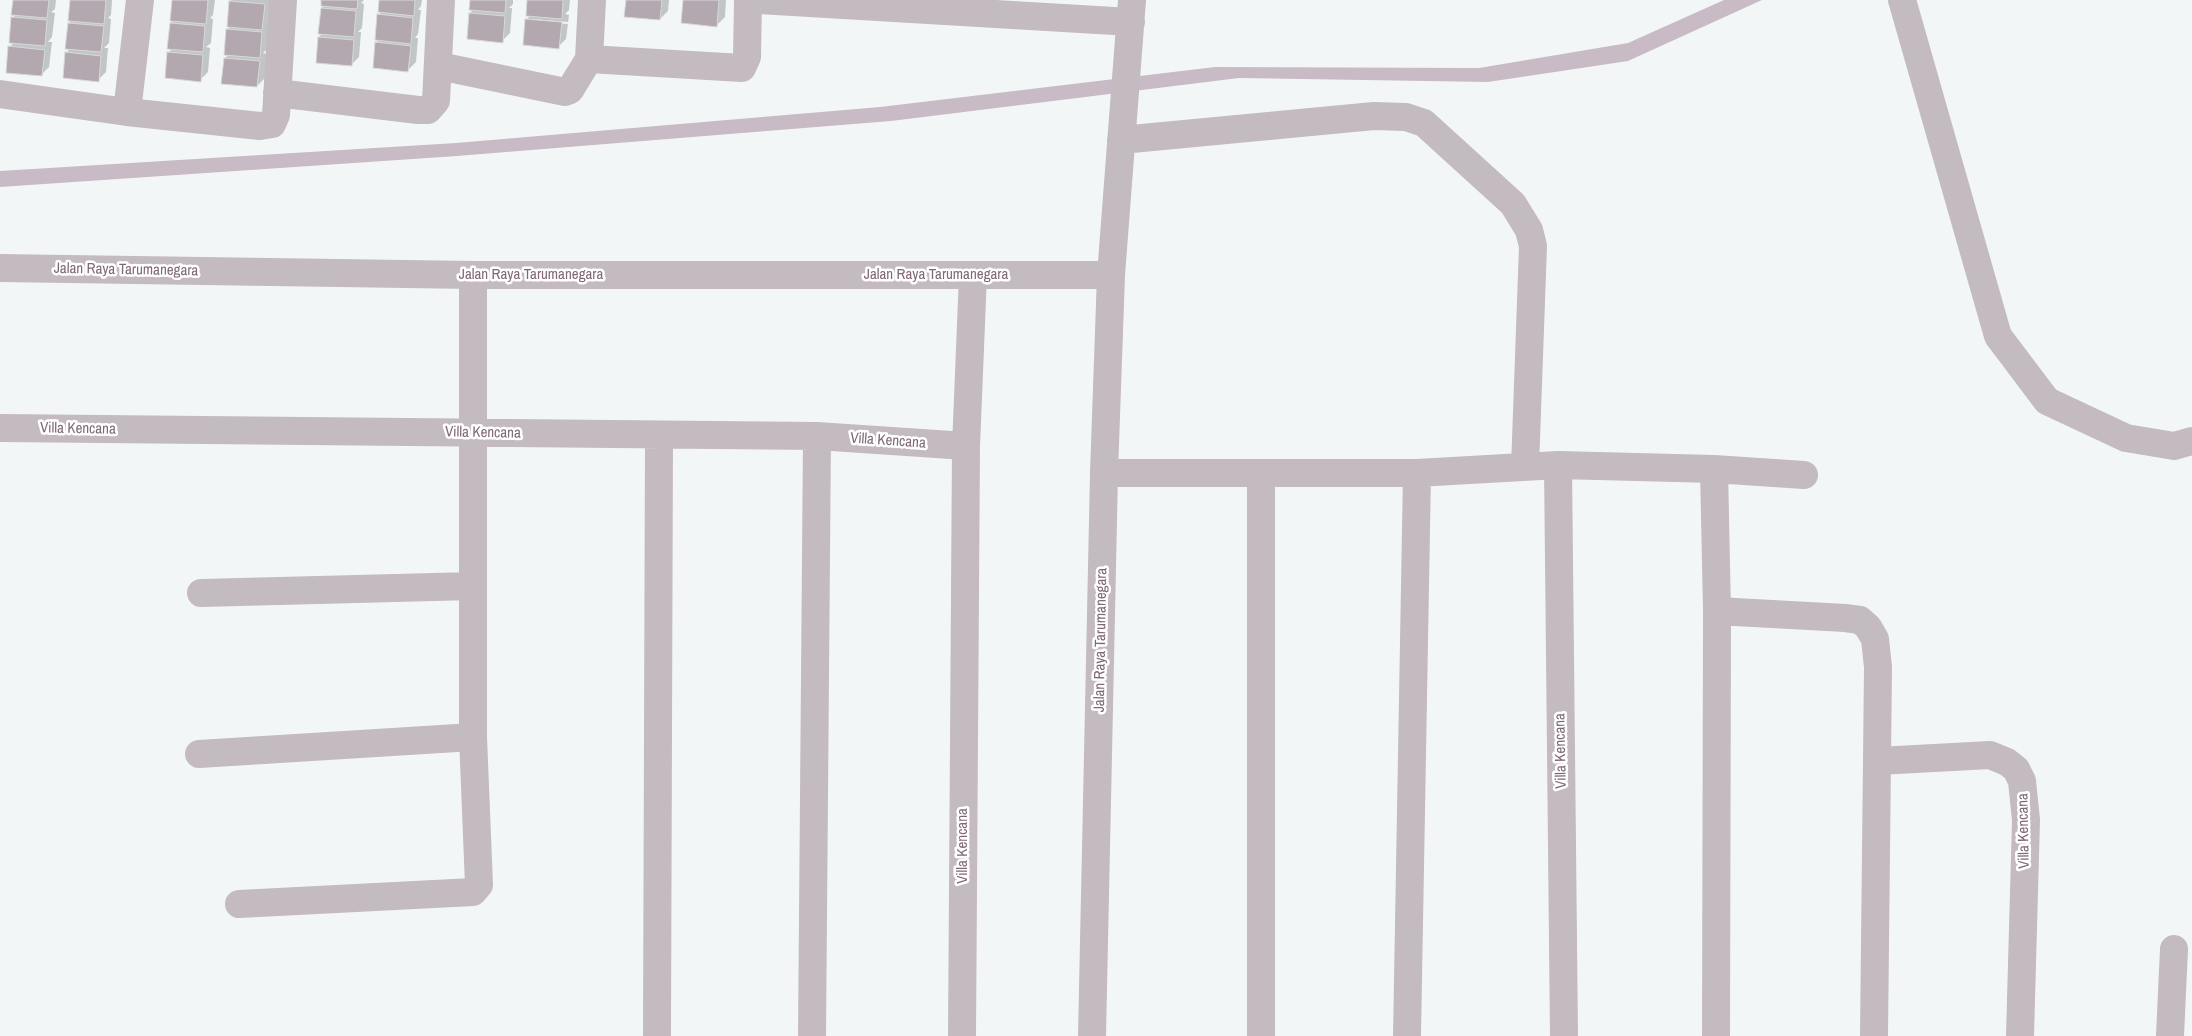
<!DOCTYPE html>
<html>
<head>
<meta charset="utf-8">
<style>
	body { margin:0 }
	canvas { display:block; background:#f3f6f6 }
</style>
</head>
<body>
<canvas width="2192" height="1036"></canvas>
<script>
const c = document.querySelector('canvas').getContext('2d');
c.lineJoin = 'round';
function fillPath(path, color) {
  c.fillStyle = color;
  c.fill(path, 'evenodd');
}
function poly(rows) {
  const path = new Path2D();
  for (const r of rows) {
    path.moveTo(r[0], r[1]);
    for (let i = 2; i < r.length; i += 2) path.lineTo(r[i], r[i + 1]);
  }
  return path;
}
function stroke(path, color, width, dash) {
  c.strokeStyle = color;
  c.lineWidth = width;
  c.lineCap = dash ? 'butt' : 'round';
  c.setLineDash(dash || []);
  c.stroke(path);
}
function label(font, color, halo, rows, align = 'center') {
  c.font = font + ' "Archivo Narrow",sans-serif';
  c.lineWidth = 5;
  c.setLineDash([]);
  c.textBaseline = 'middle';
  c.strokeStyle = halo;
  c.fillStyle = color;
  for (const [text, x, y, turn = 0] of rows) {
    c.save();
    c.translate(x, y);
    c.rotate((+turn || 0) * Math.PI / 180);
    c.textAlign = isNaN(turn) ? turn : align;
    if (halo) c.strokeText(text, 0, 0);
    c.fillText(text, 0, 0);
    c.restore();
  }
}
fillPath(poly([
	[1724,0,1762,0,1628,61,1488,82,1239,78,891,121,457,156,0,187,0,171,456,143,880,107,1215,67,1479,68,1628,43]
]), '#c9bbc6');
fillPath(poly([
	[14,0,56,0,55,9,51,12,55,13,52,37,48,42,52,42,49,67,41,75,10,47,14,42,13,18,16,14],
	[71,0,112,0,111,15,108,18,111,19,109,43,104,48,108,48,106,72,98,80,66,53,71,48,69,24,72,20],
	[173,0,215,0,213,15,210,18,213,19,211,43,206,47,210,48,208,72,200,80,168,53,173,48,171,23,174,20],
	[231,0,272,0,270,21,267,24,269,24,267,49,263,53,267,54,265,78,257,86,225,58,230,54,228,29,231,26],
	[323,0,364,0,361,3,364,4,362,28,358,32,361,32,359,57,351,65,319,37,323,33,322,8,325,5],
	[380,0,422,0,421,6,418,10,421,10,418,34,415,38,418,38,416,62,408,70,376,43,380,39],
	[471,0,513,0,513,4,509,8,512,8,510,33,502,41,470,13,474,9],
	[529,0,570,0,569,10,565,14,569,15,566,39,558,47,526,20,531,15],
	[532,19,568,22,568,24,532,21],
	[627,0,669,0,668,11,660,19],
	[684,0,726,0,725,17,717,25]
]), '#0003');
const building = poly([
	[13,0,49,0,47,18,11,15,13,0],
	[70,0,106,0,104,24,68,21,70,0],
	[172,0,208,0,206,24,170,21,172,0],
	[321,0,358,0,357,9,321,6,321,0],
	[379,0,415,0,414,16,378,12,379,0],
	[470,0,506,0,505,13,469,10,470,0],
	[527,0,563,0,562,19,526,16,527,0],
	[626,0,662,0,660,20,624,17,626,0],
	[683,0,719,0,717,27,681,23,683,0],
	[229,1,265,4,262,30,227,27,229,1],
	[321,8,356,11,354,37,318,34,321,8],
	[469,13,505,16,503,43,467,39,469,13],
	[377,14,413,18,411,44,375,40,377,14],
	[11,17,47,20,45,46,9,43,11,17],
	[525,19,562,22,559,49,523,45,525,19],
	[68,23,104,26,101,52,65,49,68,23],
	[170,23,205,26,203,52,167,49,170,23],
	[226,29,262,32,260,58,224,55,226,29],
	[318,37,354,40,352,66,316,63,318,37],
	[375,42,411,46,408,72,373,68,375,42],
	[8,46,45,50,42,76,6,73,8,46],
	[65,52,101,56,99,82,63,78,65,52],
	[167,52,203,55,201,82,165,78,167,52],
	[224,58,260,61,257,87,221,84,224,58]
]);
fillPath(building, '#b3a8af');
stroke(building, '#d6d8d8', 1);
stroke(poly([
	[759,0,1131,22],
	[1902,0,1998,336,2047,401,2126,438,2174,446,2192,441],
	[589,59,742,68,747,57,748,0],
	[439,66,565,92,570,90,589,59,592,0],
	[277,93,418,110,428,110,436,101,441,0],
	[0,94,127,112,260,126,272,124,276,115,283,0],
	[127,112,140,0],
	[1121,140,1374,116,1406,117,1424,123,1513,204,1529,230,1533,246,1525,467],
	[1111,275,1132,0],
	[0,428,817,436,966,446,973,275],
	[1558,465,1564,1036],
	[1714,469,1717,611,1716,1036],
	[1104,473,1417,473,1558,465,1714,469,1804,475],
	[1261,473,1261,1036],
	[201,593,473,586],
	[1717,611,1845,618,1860,620,1868,627,1875,639,1878,667,1874,1036],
	[199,754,473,737],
	[1878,761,1990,755,2007,762,2016,769,2022,781,2026,820,2020,1036],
	[239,904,473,892,479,885,473,737,473,275],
	[657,1036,659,435],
	[812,1036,817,436],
	[962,1036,966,446],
	[1407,1036,1417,473],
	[2170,1036,2174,949]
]), '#c3bbc0', 28);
stroke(poly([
	[0,268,473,275,1111,275,1104,473,1092,1036]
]), '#c3bbc0', 28);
label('15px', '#816878', '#fff', [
	["Jalan Raya Tarumanegara",126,270,1],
	["Jalan Raya Tarumanegara",531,275],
	["Jalan Raya Tarumanegara",936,275],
	["Villa Kencana",78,429,1],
	["Villa Kencana",483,433,1],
	["Villa Kencana",888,441,4],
	["Jalan Raya Tarumanegara",1101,640,-89],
	["Villa Kencana",1561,751,-91],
	["Villa Kencana",2024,831,-91],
	["Villa Kencana",963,846,-90]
]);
</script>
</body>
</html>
